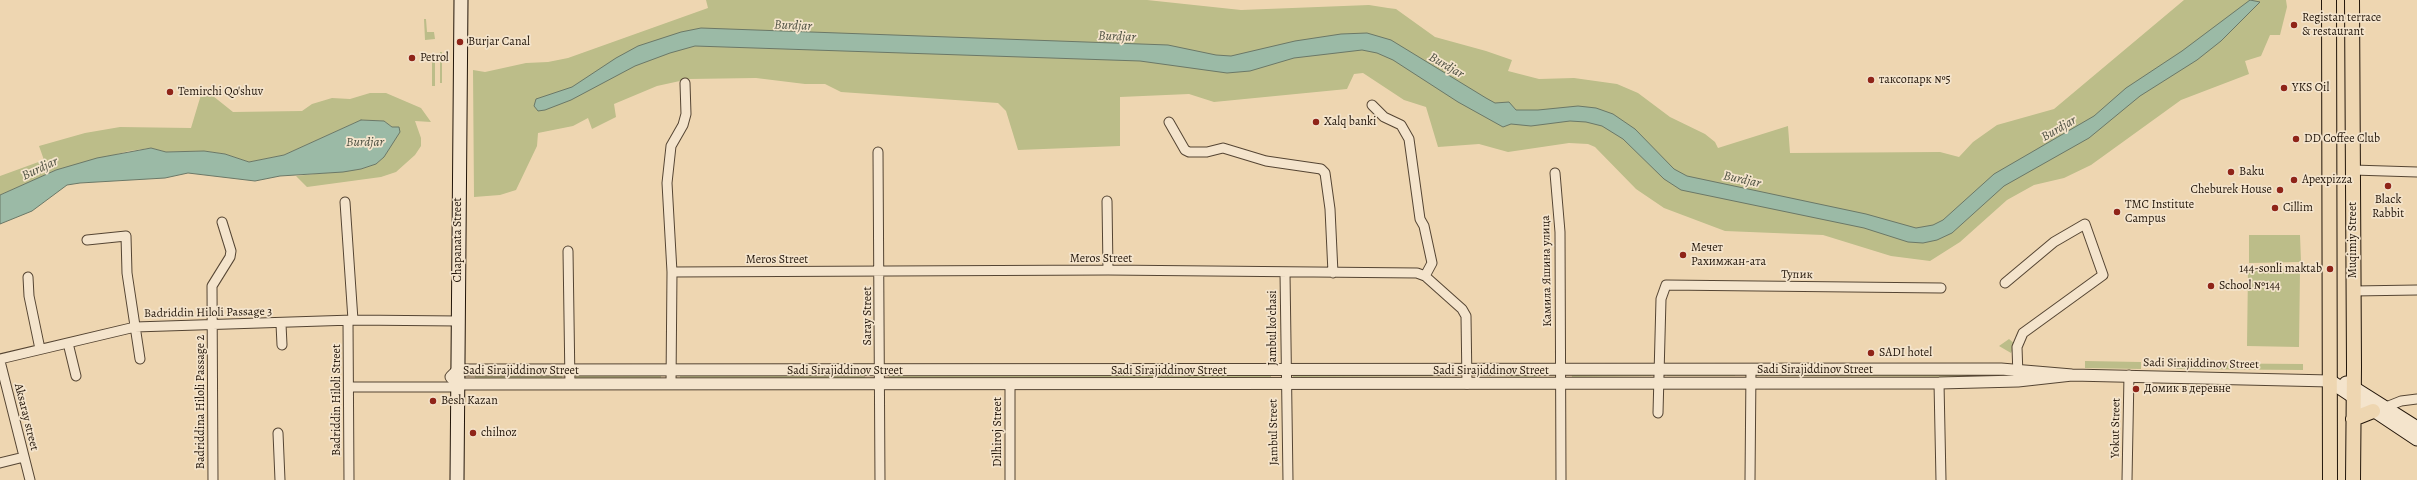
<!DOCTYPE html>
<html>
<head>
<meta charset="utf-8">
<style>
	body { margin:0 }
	canvas { display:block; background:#eed6b1 }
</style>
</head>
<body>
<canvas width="2417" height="480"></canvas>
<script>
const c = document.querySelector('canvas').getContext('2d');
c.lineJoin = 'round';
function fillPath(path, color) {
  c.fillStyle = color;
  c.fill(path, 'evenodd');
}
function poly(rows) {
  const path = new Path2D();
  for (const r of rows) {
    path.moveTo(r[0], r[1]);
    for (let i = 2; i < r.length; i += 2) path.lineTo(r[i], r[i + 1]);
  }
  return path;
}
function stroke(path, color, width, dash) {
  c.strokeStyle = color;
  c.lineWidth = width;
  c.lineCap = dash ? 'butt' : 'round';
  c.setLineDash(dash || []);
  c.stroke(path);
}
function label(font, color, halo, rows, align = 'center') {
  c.font = font + ' Alegreya,serif';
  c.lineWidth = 3.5;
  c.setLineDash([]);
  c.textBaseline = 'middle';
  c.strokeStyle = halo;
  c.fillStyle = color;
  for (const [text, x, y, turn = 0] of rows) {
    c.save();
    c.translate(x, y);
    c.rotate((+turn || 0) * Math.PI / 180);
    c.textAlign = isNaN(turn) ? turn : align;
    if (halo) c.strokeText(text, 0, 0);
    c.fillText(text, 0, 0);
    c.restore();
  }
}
fillPath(poly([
	[706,0,1147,0,1241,10,1369,5,1388,8,1396,9,1435,37,1486,51,1512,60,1508,71,1539,79,1574,78,1617,84,1638,93,1670,117,1705,134,1715,142,1718,148,1788,126,1790,153,1940,152,1959,157,1973,142,1997,125,2054,109,2184,0,2286,0,2287,7,2280,35,2270,35,2261,56,2245,61,2249,74,2181,100,2091,165,2064,178,2034,185,2007,200,1960,242,1930,261,1891,256,1823,235,1725,231,1664,208,1636,189,1595,147,1588,144,1569,143,1508,152,1479,144,1438,147,1426,107,1404,100,1363,73,1354,74,1347,89,1214,102,1189,94,1120,97,1120,146,1018,150,1006,111,998,103,841,92,825,84,805,84,756,78,689,79,657,86,614,104,616,117,592,129,588,118,573,126,538,133,537,146,516,190,500,195,474,197,473,70,485,72,526,63,548,62,568,58,708,8],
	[424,19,426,19,427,32,434,32,435,39,425,40],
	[440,52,442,52,442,83,440,83],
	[432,59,435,59,435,86,432,86],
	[203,88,233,112,302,111,312,104,332,98,350,99,370,93,386,93,421,108,431,122,415,121,421,138,421,146,415,155,396,172,381,177,307,187,296,176,361,169,376,164,384,157,399,132,384,121,361,120,284,155,249,162,225,154,204,151,166,152,151,148,129,151,56,170,0,195,0,176,44,160,39,146,85,133,120,127,191,128],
	[2249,235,2300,235,2301,262,2249,263],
	[2248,269,2300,270,2299,347,2247,346],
	[2009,339,2015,344,2011,353,1999,346],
	[2085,361,2141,362,2141,369,2085,368],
	[2176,363,2303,364,2303,370,2176,369],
	[1481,372,1537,373,1537,377,1481,376],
	[1652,372,1651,376,1572,377,1571,373],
	[1756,372,2002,374,2002,377,1756,376],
	[1271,373,1271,377,889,379,889,374],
	[1293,373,1454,373,1454,376,1293,377],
	[1667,373,1735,373,1735,376,1667,376],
	[475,374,562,374,562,378,475,380],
	[576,374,661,375,661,378,576,378],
	[680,375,865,375,865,378,680,379]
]), '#bcbd89');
const water = poly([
	[2250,0,2260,2,2221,41,2197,60,2140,96,2089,138,2004,186,1952,233,1937,240,1923,243,1908,242,1864,228,1681,190,1664,179,1623,139,1602,126,1586,122,1570,121,1531,126,1511,124,1503,127,1458,102,1393,60,1377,53,1362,50,1294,58,1250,71,1227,73,1140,61,695,46,670,53,635,66,571,100,545,110,538,111,534,106,536,99,572,87,616,58,638,46,681,32,701,28,1168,45,1216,55,1231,56,1295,41,1341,34,1367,33,1391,40,1486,98,1495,103,1509,102,1516,110,1538,110,1578,106,1596,108,1613,114,1635,129,1674,169,1687,176,1866,214,1916,228,1933,225,1943,220,1994,174,2094,116,2126,88,2182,51,2250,0],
	[361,120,384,121,392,127,399,127,400,132,384,157,376,164,361,169,343,172,280,176,255,181,188,173,165,178,80,183,67,185,32,211,0,224,0,195,56,170,97,158,151,148,166,152,204,151,225,154,249,162,284,155,361,120]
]);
fillPath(water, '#9bbaa6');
stroke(water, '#6b7867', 1);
const minor = poly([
	[1372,105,1384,117,1401,125,1409,139,1420,219,1424,226,1432,263,1425,276],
	[1169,122,1185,150,1189,152,1207,152,1223,148,1266,161,1321,169,1325,173,1330,209,1333,273],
	[878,152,880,480],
	[2353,170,2417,172],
	[1555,173,1560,232,1561,480],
	[1107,201,1108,270],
	[345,202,353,320],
	[87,240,126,236,127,273,140,359],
	[568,251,570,384],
	[672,272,1108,270,1417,273,1425,276,1462,309,1466,316,1467,384],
	[1285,273,1288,480],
	[28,277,29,296,40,349],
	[2005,283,2054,242,2085,224,2103,275,2023,333,2017,347,2018,376],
	[2354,291,2417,290],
	[348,321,349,480],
	[281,324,282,345],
	[68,343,76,376],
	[0,359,135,327,353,320,458,321],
	[0,361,30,480],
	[1939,383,1941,480],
	[671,384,672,272,667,183,671,146,683,125,686,114,685,83],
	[349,387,458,387],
	[2386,407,2401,401,2417,399],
	[1658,413,1661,299,1666,285,1941,288],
	[278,433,280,480],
	[0,463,24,457],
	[213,480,212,286,230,257,231,251,222,222],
	[1010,480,1010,384],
	[1750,480,1751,369],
	[2127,480,2129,375]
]);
const tertiary = poly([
	[2072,375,2018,381,1939,383,458,384,451,377,458,370,2001,369,2072,375,2330,381]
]);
const secondary = poly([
	[2330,381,2417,439],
	[2346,383,2417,428],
	[457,480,461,0]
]);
const primary = poly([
	[2329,0,2330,480],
	[2352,0,2354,367,2353,480],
	[2353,419,2373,411]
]);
stroke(minor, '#554533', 11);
stroke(tertiary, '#554533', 13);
stroke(secondary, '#221509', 15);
stroke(primary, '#221509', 16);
stroke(minor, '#f4e4cc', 9);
stroke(tertiary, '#f4e4cc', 11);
stroke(secondary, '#f4e4cc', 13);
stroke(primary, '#eed6b1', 14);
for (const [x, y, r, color] of [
	[2294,25,4,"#8f2418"],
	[460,42,4,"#8f2418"],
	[412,58,4,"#8f2418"],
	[1871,80,4,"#8f2418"],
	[2284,88,4,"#8f2418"],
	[170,92,4,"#8f2418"],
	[1316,122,4,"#8f2418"],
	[2296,139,4,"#8f2418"],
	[2231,172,4,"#8f2418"],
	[2294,180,4,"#8f2418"],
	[2388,186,4,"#8f2418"],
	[2280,190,4,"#8f2418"],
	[2275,208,4,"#8f2418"],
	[2117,212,4,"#8f2418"],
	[1683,255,4,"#8f2418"],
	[2330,269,4,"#8f2418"],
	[2211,286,4,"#8f2418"],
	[1871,353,4,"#8f2418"],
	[2136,389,4,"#8f2418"],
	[433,401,4,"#8f2418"],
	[473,433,4,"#8f2418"]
]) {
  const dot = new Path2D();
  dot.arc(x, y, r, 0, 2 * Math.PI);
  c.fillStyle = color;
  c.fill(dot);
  stroke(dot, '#f4e4cc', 1.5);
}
label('12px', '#221509', '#f4e4cc', [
	["Registan terrace",2302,18],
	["& restaurant",2302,32],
	["Burjar Canal",468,42],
	["Petrol",420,58],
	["таксопарк №5",1879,80],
	["YKS Oil",2292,88],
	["Temirchi Qo'shuv",178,92],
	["Xalq banki",1324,122],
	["DD Coffee Club",2304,139],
	["Baku",2239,172],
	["Apexpizza",2302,180],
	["Cheburek House",2272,190,"right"],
	["Black",2388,200,"center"],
	["Rabbit",2388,214,"center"],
	["TMC Institute",2125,205],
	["Campus",2125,219],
	["Cillim",2283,208],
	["Мечет",1691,248],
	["Рахимжан-ата",1691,262],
	["144-sonli maktab",2322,269,"right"],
	["School №144",2219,286],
	["SADI hotel",1879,353],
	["Домик в деревне",2144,389],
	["Besh Kazan",441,401],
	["chilnoz",481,433]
], 'left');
label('12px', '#221509', '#f4e4cc', [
	["Chapanata Street",458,240,-90],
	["Muqimiy Street",2353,240,-90],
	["Meros Street",1101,259],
	["Meros Street",777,260],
	["Камила Яшина улица",1547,271,-91],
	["Тупик",1797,275,1],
	["Badriddin Hiloli Passage 3",208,313,-1],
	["Saray Street",868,316,-90],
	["Jambul ko'chasi",1273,328,-90],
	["Sadi Sirajiddinov Street",2201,364,1],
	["Sadi Sirajiddinov Street",1815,370],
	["Sadi Sirajiddinov Street",521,371],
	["Sadi Sirajiddinov Street",845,371],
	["Sadi Sirajiddinov Street",1169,371],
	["Sadi Sirajiddinov Street",1491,371],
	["Badriddin Hiloli Street",337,400,-90],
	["Badriddina Hiloli Passage 2",201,402,-90],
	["Aksaray street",26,417,76],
	["Yokut Street",2116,428,-89],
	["Dilhiroj Street",998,432,-90],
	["Jambul Street",1274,432,-91]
]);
label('italic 13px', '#4c4f40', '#f4e4cc', [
	["Burdjar",793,26,2],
	["Burdjar",1117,37,2],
	["Burdjar",1446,66,30],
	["Burdjar",2059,129,-30],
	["Burdjar",365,143],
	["Burdjar",40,169,-25],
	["Burdjar",1742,180,12]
]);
</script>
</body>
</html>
